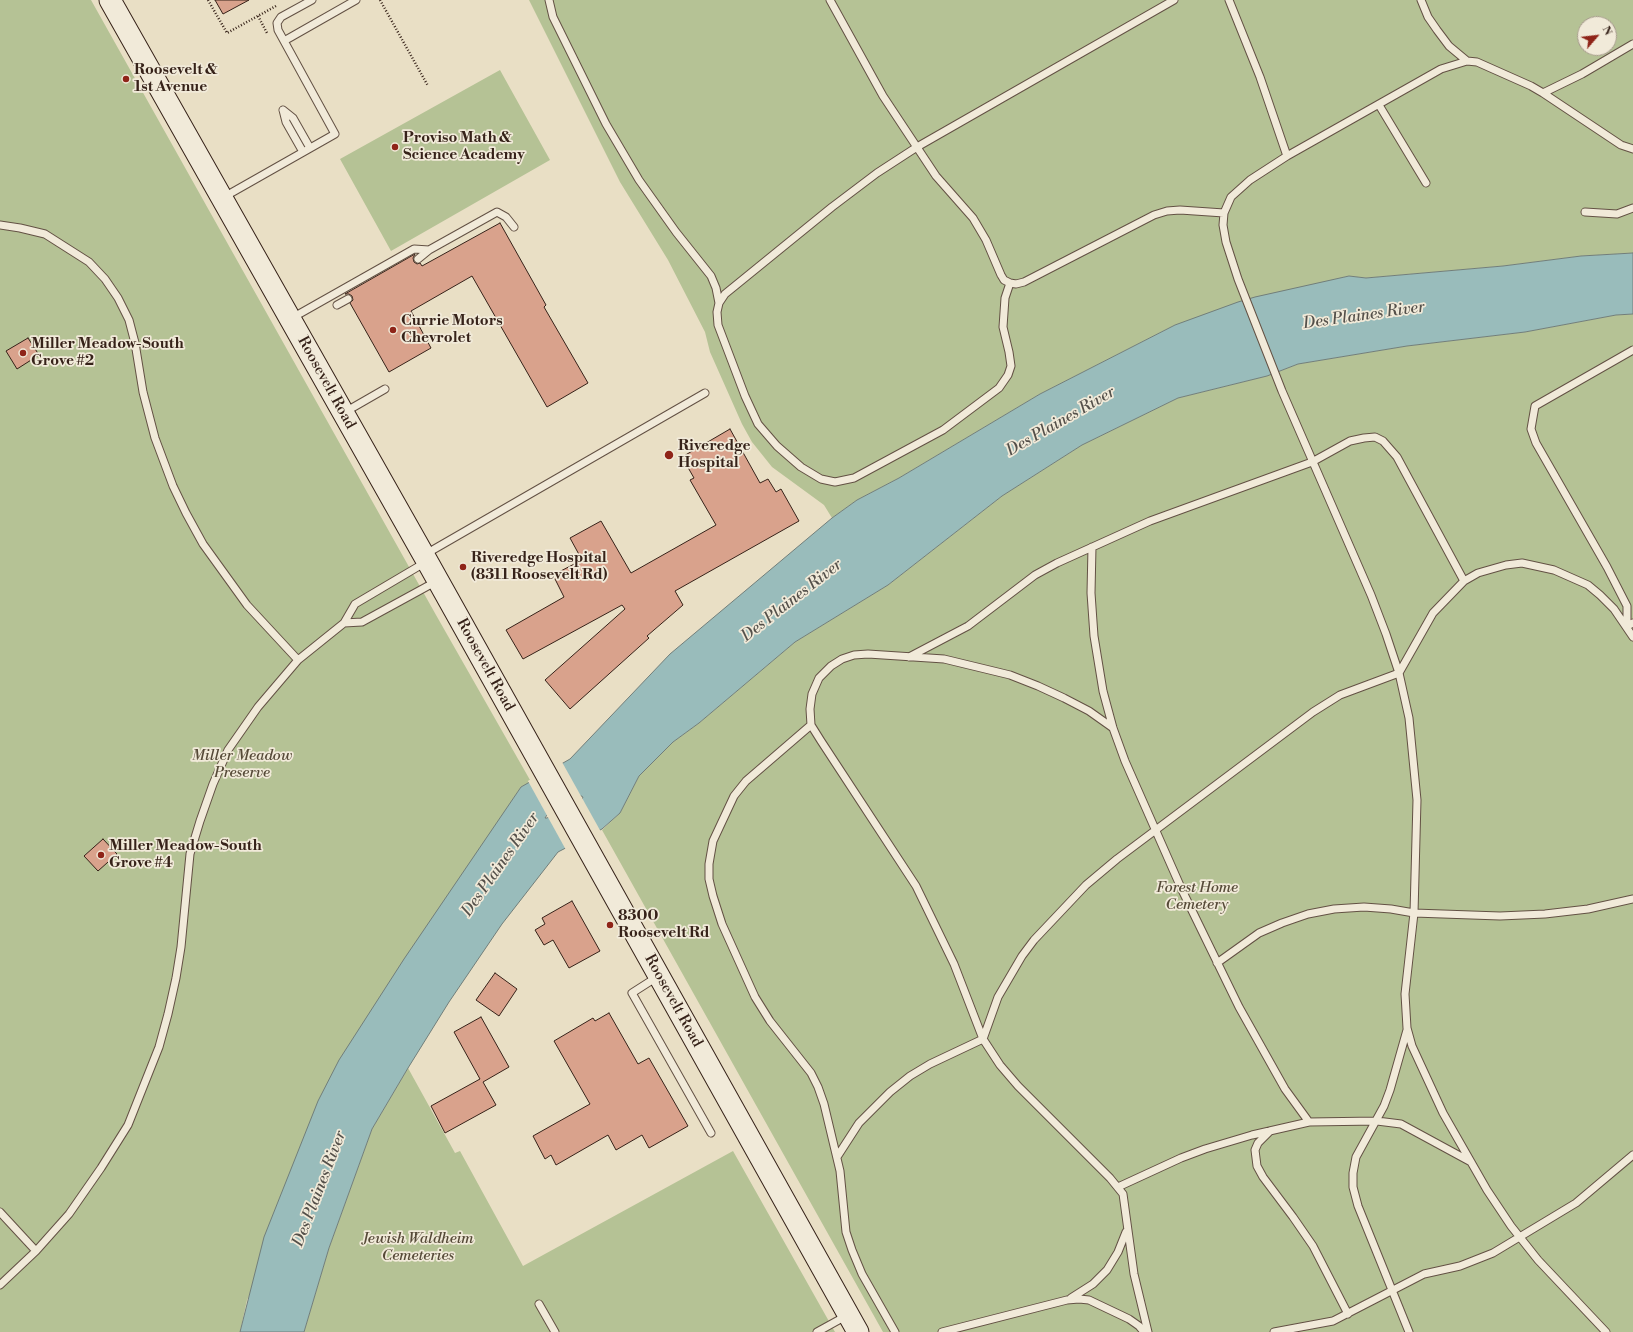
<!DOCTYPE html>
<html>
<head>
<meta charset="utf-8">
<style>
	body { margin:0 }
	#map { position:relative; width:1633px; height:1332px; overflow:hidden; background:#e9dfc5; font-family:"Libre Bodoni",serif }
	canvas { display:block }
	.north { position:absolute; left:1577px; top:16px; width:40px; height:40px; box-sizing:border-box; background:#f1ead9; border:1px solid #a69a8c; border-radius:50%; rotate:62deg; font-size:11px; font-weight:700; line-height:16px; text-align:center; color:#362219 }
	.north::after { content:''; display:block; margin:auto; width:14px; height:18px; background:#8f2418; clip-path:polygon(50% 0,100% 100%,50% 72%,0 100%) }
</style>
</head>
<body>
<div id="map">
<canvas width="1633" height="1332"></canvas>
<div class="north">N</div>
</div>
<script>
const c = document.querySelector('canvas').getContext('2d');
c.lineJoin = 'round';
function fillPath(path, color) {
  c.fillStyle = color;
  c.fill(path, 'evenodd');
}
function poly(rows) {
  const path = new Path2D();
  for (const r of rows) {
    path.moveTo(r[0], r[1]);
    for (let i = 2; i < r.length; i += 2) path.lineTo(r[i], r[i + 1]);
  }
  return path;
}
function stroke(path, color, width, dash) {
  c.strokeStyle = color;
  c.lineWidth = width;
  c.lineCap = dash ? 'butt' : 'round';
  c.setLineDash(dash || []);
  c.stroke(path);
}
function label(font, color, halo, rows, align = 'center') {
  c.font = font + ' "Libre Bodoni",serif';
  c.lineWidth = 3.5;
  c.setLineDash([]);
  c.textBaseline = 'middle';
  c.strokeStyle = halo;
  c.fillStyle = color;
  for (const [text, x, y, turn = 0] of rows) {
    c.save();
    c.translate(x, y);
    c.rotate((+turn || 0) * Math.PI / 180);
    c.textAlign = isNaN(turn) ? turn : align;
    if (halo) c.strokeText(text, 0, 0);
    c.fillText(text, 0, 0);
    c.restore();
  }
}
fillPath(poly([
	[0,0,91,0,436,615,530,780,528,781,529,783,521,787,500,819,247,1300,240,1332,0,1332],
	[529,0,1633,0,1633,253,1581,256,1503,266,1366,278,1348,276,1175,325,1040,394,899,478,857,500,832,518,824,505,772,467,752,442,742,424,710,352,705,332,668,260,620,182],
	[1585,24,1609,24,1609,48,1585,48],
	[500,70,550,160,391,251,340,159],
	[1633,314,1633,1332,883,1332,602,830,620,813,639,776,673,742,699,723,795,642,888,585,1002,496,1082,445,1178,398,1267,376,1298,364,1407,346,1525,332,1616,315],
	[408,1068,455,1153,460,1151,523,1266,733,1151,835,1332,304,1332,329,1248,372,1129]
]), '#b5c295');
const water = poly([
	[1633,253,1633,314,1616,315,1525,332,1407,346,1298,364,1267,376,1178,398,1082,445,1002,496,888,585,795,642,699,723,673,742,639,776,620,813,602,829,558,852,502,924,449,1002,408,1068,372,1129,329,1248,304,1332,240,1332,264,1237,318,1101,339,1060,404,959,521,787,570,759,670,654,832,518,857,500,899,478,1040,394,1175,325,1238,302,1255,297,1349,276,1366,278,1503,266,1581,256,1633,253],
	[581,796,583,797,582,799,547,818,545,818,547,815,581,796]
]);
fillPath(water, '#99bcbb');
stroke(water, '#717e7a', 1);
fillPath(poly([
	[562,762,601,832,566,850,528,781]
]), '#e9dfc5');
const building = poly([
	[215,0,249,0,223,14,215,0],
	[500,223,546,305,544,307,588,383,547,407,472,276,411,311,431,348,389,372,350,303,353,300,352,296,349,294,345,294,415,254,413,258,414,262,417,264,420,263,422,266,500,223],
	[28,338,39,355,17,369,6,351,28,338],
	[730,429,760,483,768,479,776,492,781,489,799,521,675,591,683,605,647,636,649,638,570,709,545,680,625,609,622,605,523,659,506,630,564,597,553,575,582,560,570,538,601,521,631,573,716,525,690,480,694,478,682,457,730,429],
	[103,839,117,854,98,871,84,856,103,839],
	[572,901,600,951,569,968,553,940,544,945,535,930,545,924,542,918,572,901],
	[495,973,517,989,499,1016,476,1000,495,973],
	[609,1013,638,1064,649,1058,688,1126,649,1148,642,1135,616,1150,608,1135,556,1165,551,1155,545,1159,533,1136,590,1104,554,1041,593,1018,595,1021,609,1013],
	[481,1017,509,1067,483,1082,496,1105,445,1133,431,1106,480,1079,454,1032,481,1017]
]);
fillPath(building, '#d9a28c');
stroke(building, '#362219', 1);
const lane = poly([
	[549,0,553,17,606,124,639,180,676,232,711,276,716,288,719,303],
	[830,0,883,96,936,176,973,218,986,240,1001,275,1004,280,1010,283,1016,284,1024,282,1154,215,1167,211,1180,210,1224,213],
	[1229,0,1260,77,1287,156],
	[1421,0,1428,17,1437,30,1449,46,1467,61],
	[284,41,356,0],
	[1543,93,1621,145,1633,149],
	[1379,105,1426,183],
	[283,110,293,118,310,148],
	[283,110,286,122,303,152],
	[224,197,335,134,278,30,277,23,281,17,312,0],
	[1585,212,1617,214,1633,208],
	[0,225,20,228,45,234,89,262,105,279,118,298,129,320,135,343,143,392,155,438,173,486,186,513,203,544,247,605,298,660],
	[418,259,429,250],
	[1010,283,1005,298,1003,327,1009,352,1011,366,1008,375,999,388,943,430,854,478,835,482,821,479,801,467,777,446,758,424,745,396,718,325,717,312,719,303,725,294,832,207,877,173,917,147,1174,0],
	[337,305,348,299],
	[292,318,414,249,429,250,497,212,506,217,514,227],
	[1633,350,1535,406,1531,429,1536,443,1607,567,1627,606,1627,626,1633,623],
	[345,412,385,389],
	[1092,547,1091,593,1094,636,1103,691,1113,728,1125,761,1182,890,1239,1007,1285,1089,1309,1122],
	[424,555,705,393],
	[344,623,362,622,437,581],
	[909,657,968,626,1035,575,1057,563,1150,521,1312,462,1350,441,1364,438,1375,437,1383,441,1397,457,1464,581],
	[811,725,746,781,734,796,713,841,709,864,709,879,713,896,722,924,755,997,770,1021,811,1073,818,1087,824,1104,840,1171,846,1232,852,1250,862,1274,895,1332],
	[1113,728,1089,711,1064,698,1038,686,1010,675,944,659,868,654,854,655,842,659,831,666,819,678,812,694,810,709,811,725,821,741,916,886,954,964,983,1039,1000,1065,1018,1086,1110,1178,1123,1194,1134,1274,1148,1332],
	[1217,963,1259,933,1282,923,1308,914,1334,909,1364,907,1391,909,1414,913,1500,916,1545,914,1588,909,1633,899],
	[657,977,632,993,711,1133],
	[1407,1030,1390,1090,1384,1106,1356,1157,1353,1173,1353,1187,1358,1206,1409,1332],
	[1270,1131,1258,1143,1255,1150,1257,1166,1263,1177,1293,1217,1313,1246,1348,1314],
	[837,1157,859,1123,890,1092,910,1076,930,1064,983,1039,998,997,1022,956,1034,940,1086,885,1117,859,1313,712,1340,695,1399,673,1433,613,1464,581,1478,573,1506,565,1522,563,1554,570,1588,585,1600,595,1614,609,1633,637],
	[1118,1187,1181,1158,1205,1149,1252,1135,1309,1122,1377,1121,1401,1124,1471,1162],
	[0,1212,36,1251],
	[0,1285,36,1251,69,1214,101,1168,128,1125,159,1047,168,1014,176,978,181,947,190,854,200,821,213,784,228,750,258,707,298,660,344,623,355,604,426,562],
	[1071,1298,1093,1284,1107,1270,1118,1252,1126,1232],
	[539,1304,555,1332],
	[817,1332,846,1316],
	[942,1332,1067,1300,1079,1299,1089,1300,1129,1319,1139,1326,1144,1332],
	[1274,1332,1333,1321,1424,1274,1460,1266,1493,1253,1576,1203,1633,1155],
	[1606,1332,1538,1260,1511,1226,1487,1190,1443,1113,1412,1046,1407,1028,1405,994,1414,913,1417,800,1409,718,1399,673,1386,634,1371,595,1282,391,1238,279,1226,242,1223,225,1224,213,1231,197,1250,180,1287,156,1441,69,1467,61,1477,62,1531,86,1543,93,1582,74,1633,44]
]);
const secondary = poly([
	[110,0,427,561,858,1332]
]);
stroke(lane, '#635144', 9);
stroke(secondary, '#362219', 23);
stroke(poly([
	[208,0,227,33,276,6],
	[380,0,428,86],
	[258,16,267,33]
]), '#362219', 2.5, [1, 2]);
stroke(lane, '#f1ead9', 7);
stroke(secondary, '#f1ead9', 21);
for (const [x, y, r, color] of [
	[126,79,4,"#8f2418"],
	[395,147,4,"#8f2418"],
	[393,330,4,"#8f2418"],
	[23,353,4,"#8f2418"],
	[669,455,5,"#8f2418"],
	[463,567,4,"#8f2418"],
	[101,855,4,"#8f2418"],
	[610,925,4,"#8f2418"]
]) {
  const dot = new Path2D();
  dot.arc(x, y, r, 0, 2 * Math.PI);
  c.fillStyle = color;
  c.fill(dot);
  stroke(dot, '#f1ead9', 1.5);
}
label('bold 15px', '#362219', '#f1ead9', [
	["Roosevelt &",134,70],
	["1st Avenue",134,87],
	["Proviso Math &",403,138],
	["Science Academy",403,155],
	["Currie Motors",401,321],
	["Chevrolet",401,338],
	["Miller Meadow-South",31,344],
	["Grove #2",31,361],
	["Riveredge",678,446],
	["Hospital",678,463],
	["Riveredge Hospital",471,558],
	["(8311 Roosevelt Rd)",471,575],
	["Miller Meadow-South",109,846],
	["Grove #4",109,863],
	["8300",618,916],
	["Roosevelt Rd",618,933]
], 'left');
label('15px', '#362219', '#f1ead9', [
	["Roosevelt Road",326,383,61],
	["Roosevelt Road",485,665,61],
	["Roosevelt Road",673,1001,61]
]);
label('italic 15px', '#564a38', '#f1ead9', [
	["Miller Meadow",242,756],
	["Preserve",242,773],
	["Forest Home",1197,888],
	["Cemetery",1197,905],
	["Jewish Waldheim",418,1239],
	["Cemeteries",418,1256]
]);
label('italic 16px', '#54504a', '#f1ead9', [
	["Des Plaines River",1364,316,-8],
	["Des Plaines River",1061,422,-30],
	["Des Plaines River",792,601,-38],
	["Des Plaines River",501,865,-55],
	["Des Plaines River",320,1189,-69]
]);
</script>
</body>
</html>
